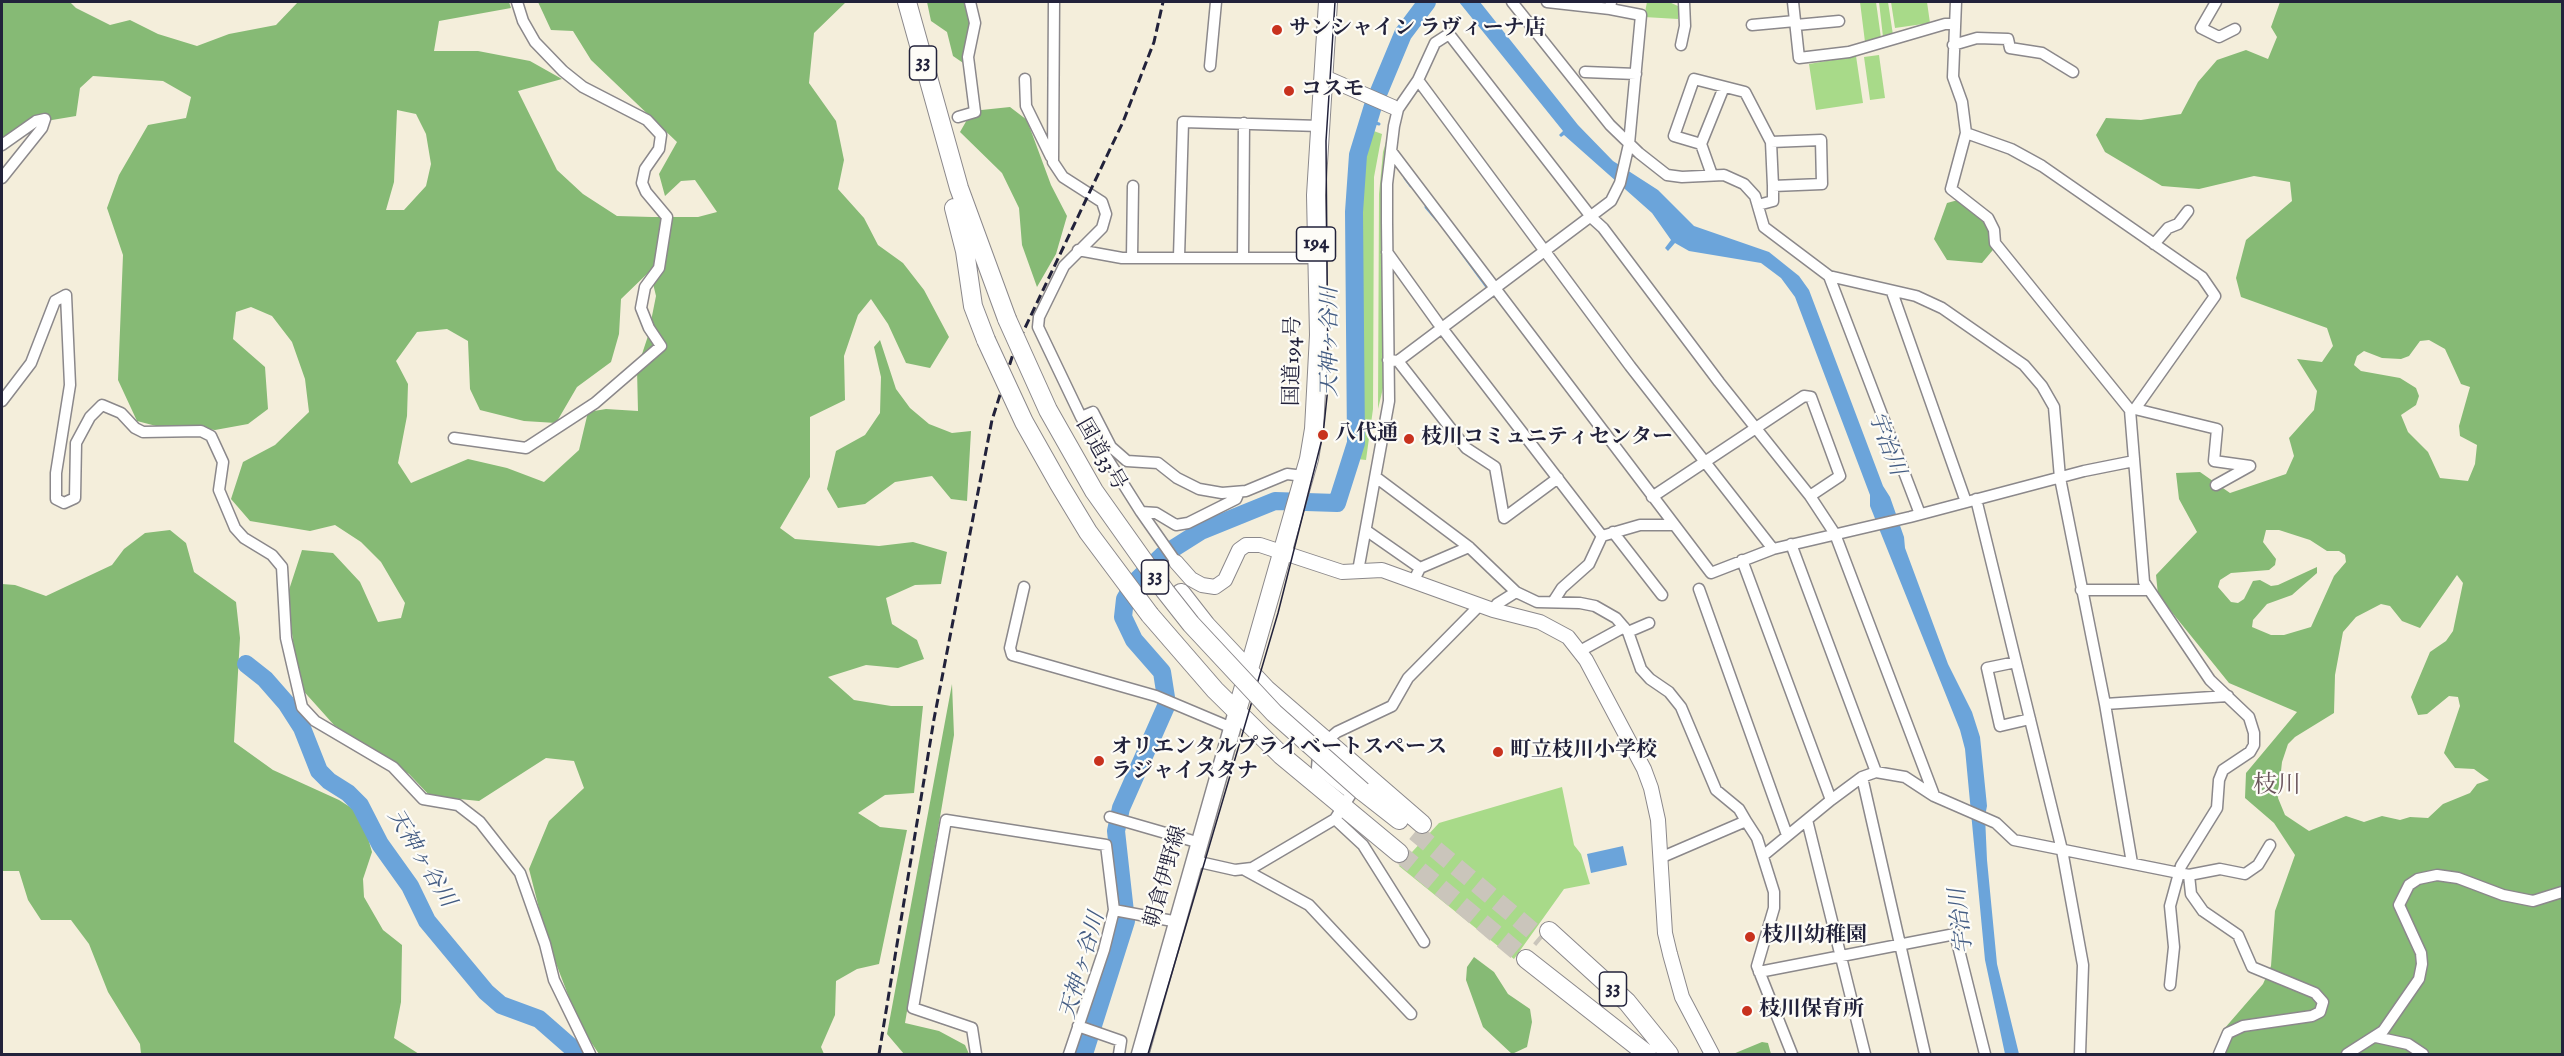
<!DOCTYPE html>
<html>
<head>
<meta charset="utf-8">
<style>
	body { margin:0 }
	#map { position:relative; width:2564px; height:1056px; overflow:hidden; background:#f4eedb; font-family:"IM FELL English",serif }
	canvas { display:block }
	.frame { position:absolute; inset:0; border:3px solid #22223b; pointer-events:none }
</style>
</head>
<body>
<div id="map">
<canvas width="2564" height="1056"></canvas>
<div class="frame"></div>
</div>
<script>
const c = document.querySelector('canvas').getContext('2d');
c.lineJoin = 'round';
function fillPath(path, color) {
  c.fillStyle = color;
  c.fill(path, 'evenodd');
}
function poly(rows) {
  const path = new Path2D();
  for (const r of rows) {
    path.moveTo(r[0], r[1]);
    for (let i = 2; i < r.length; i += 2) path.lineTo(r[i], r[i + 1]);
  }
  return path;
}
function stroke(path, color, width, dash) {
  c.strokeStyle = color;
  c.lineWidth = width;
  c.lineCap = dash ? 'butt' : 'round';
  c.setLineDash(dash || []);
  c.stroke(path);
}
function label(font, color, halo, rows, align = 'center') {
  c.font = font + ' "IM FELL English","Noto Serif JP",serif';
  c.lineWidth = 4.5;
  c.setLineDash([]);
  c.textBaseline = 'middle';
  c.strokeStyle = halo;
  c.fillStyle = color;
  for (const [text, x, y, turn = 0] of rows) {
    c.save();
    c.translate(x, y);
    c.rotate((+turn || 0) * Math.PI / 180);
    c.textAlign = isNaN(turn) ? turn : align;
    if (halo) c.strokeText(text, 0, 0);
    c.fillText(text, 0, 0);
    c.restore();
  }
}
fillPath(poly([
	[1647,2,1669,2,1678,6,1678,19,1644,17],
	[1860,2,1876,2,1881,38,1865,42],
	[1879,2,1888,2,1893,35,1883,37],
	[1891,2,1927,2,1930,23,1895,28],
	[1879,55,1885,98,1870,100,1864,57],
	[1856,56,1863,103,1816,110,1809,64],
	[1371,130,1382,134,1374,177,1373,409,1366,460,1357,459,1357,455,1362,399,1362,198,1364,157],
	[1388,135,1383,216,1383,388,1378,409,1379,194,1383,152],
	[1562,787,1574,845,1581,854,1590,884,1564,889,1514,959,1399,866,1439,823]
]), '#a8da89');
fillPath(poly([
	[2,2,70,2,76,8,110,25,130,20,158,34,197,46,229,34,276,25,298,2,509,2,511,8,439,21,434,51,478,51,530,61,562,79,518,91,557,170,583,194,617,216,652,217,698,217,717,212,695,180,681,181,665,196,659,174,677,142,591,60,573,31,551,30,538,2,846,2,814,33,809,83,836,121,844,160,838,189,864,218,878,245,903,263,924,290,949,337,930,368,906,363,888,324,871,299,858,315,844,356,845,400,810,417,810,477,780,528,795,539,879,546,913,542,947,552,941,584,915,585,886,598,892,624,917,640,924,659,898,668,866,665,828,677,854,700,891,706,923,706,914,793,885,795,858,813,880,827,907,830,879,964,857,969,836,981,835,1015,821,1047,824,1054,599,1054,580,1026,547,940,529,869,549,821,584,788,574,761,546,758,479,801,430,796,409,774,334,725,299,686,287,596,302,550,333,553,360,582,378,622,401,618,405,603,381,562,361,542,335,525,310,531,250,521,231,499,243,462,275,445,309,412,305,379,292,342,272,316,251,307,236,312,233,339,265,367,268,409,248,424,215,430,191,427,160,427,137,421,118,380,123,255,107,208,119,175,148,125,186,118,191,97,163,81,93,76,80,88,76,116,46,121,2,144],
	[397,110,416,114,426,134,431,164,426,186,404,210,386,210,394,182],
	[650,271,656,296,648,336,637,369,638,411,606,409,588,412,579,450,544,482,507,468,468,459,411,483,398,463,407,416,408,384,396,361,417,332,447,329,468,341,470,389,480,410,524,421,556,423,577,387,611,362,619,334,621,299],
	[927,2,967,2,973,24,969,67,953,56,947,32,931,21],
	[2280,2,2562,2,2562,1054,2224,1054,2224,1029,2263,984,2271,966,2275,911,2295,855,2274,823,2245,798,2246,773,2297,712,2229,683,2158,595,2156,575,2197,532,2179,499,2176,473,2200,472,2230,493,2286,474,2294,456,2289,438,2314,410,2317,391,2297,359,2322,362,2333,346,2327,328,2241,297,2236,278,2246,240,2292,201,2290,182,2254,176,2199,189,2162,186,2105,152,2096,135,2106,118,2141,120,2181,114,2198,82,2217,60,2246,50,2268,59,2277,37,2271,27],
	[2429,340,2445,349,2461,384,2470,387,2459,426,2460,436,2477,445,2475,464,2468,481,2440,478,2428,452,2408,432,2401,415,2416,405,2419,396,2416,388,2400,378,2361,371,2354,365,2357,356,2364,351,2382,358,2401,359,2409,356,2420,341],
	[2266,530,2279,530,2310,540,2327,551,2339,551,2345,555,2346,562,2334,576,2311,627,2284,635,2271,635,2252,627,2253,620,2267,604,2292,595,2317,573,2317,567,2278,585,2271,586,2260,580,2253,581,2244,599,2238,603,2231,602,2218,587,2220,580,2231,573,2269,570,2275,565,2276,559,2263,542],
	[2457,575,2463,583,2453,631,2446,641,2430,652,2411,697,2418,715,2427,714,2449,696,2458,697,2460,706,2444,753,2455,768,2474,769,2489,780,2477,784,2470,793,2443,804,2428,818,2410,817,2400,820,2382,816,2364,822,2346,816,2309,831,2285,815,2278,798,2282,762,2288,744,2295,737,2334,713,2335,675,2343,632,2356,617,2381,604,2390,606,2402,621,2420,628],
	[1010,107,1027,120,1051,185,1067,216,1056,254,1037,287,1022,245,1019,208,1002,173,960,132,972,111],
	[1958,200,1989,221,1997,245,1982,263,1947,260,1934,239,1947,203],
	[880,340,896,389,910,408,929,424,952,433,971,431,967,501,951,499,932,476,895,482,865,504,838,508,827,489,836,451,865,435,880,413,881,377,874,347],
	[170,530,186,543,194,572,236,602,240,638,234,742,273,770,339,800,361,814,372,852,363,879,364,897,383,930,402,945,401,1002,394,1038,419,1054,141,1054,140,1044,108,992,89,944,71,920,41,920,28,900,19,871,2,871,2,584,15,585,46,596,112,565,124,549,145,533],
	[952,684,954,735,905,1023,939,1031,965,1045,969,1054,904,1054,887,1034],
	[1474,957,1494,972,1508,994,1530,1009,1532,1022,1527,1047,1512,1054,1483,1027,1466,980,1467,967],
	[1762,1042,1768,1043,1771,1054,1733,1054]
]), '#86ba75');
fillPath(poly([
	[1459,2,1480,2,1578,125,1613,161,1658,190,1694,226,1769,252,1799,276,1809,290,1883,486,1890,497,1904,537,1905,548,1948,664,1972,712,1980,737,1987,806,1985,816,1987,860,1997,964,2019,1054,2005,1054,1985,960,1965,749,1960,730,1884,541,1870,506,1870,495,1795,297,1781,278,1761,263,1689,251,1675,243,1668,251,1665,248,1671,240,1652,213,1564,135,1561,137,1559,135,1563,131],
	[1623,846,1627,865,1591,873,1587,854]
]), '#6ba4da');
stroke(poly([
	[1369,121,1379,124],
	[1405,178,1411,186],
	[1426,207,1437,220],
	[1451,238,1487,287]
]), '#6ba4da', 3);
stroke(poly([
	[246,664,265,679,286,703,302,728,319,771,329,781,348,793,360,805,380,844,410,886,427,921,486,992,501,1005,539,1019,579,1054],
	[1084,1054,1126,921,1116,831,1121,808,1167,704,1162,672,1134,640,1123,617,1125,599,1135,582,1163,555,1201,531,1275,501,1337,503,1356,443,1354,212,1358,155,1373,106,1403,34,1427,2]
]), '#6ba4da', 18);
stroke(poly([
	[1415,832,1542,939],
	[1399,853,1526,959]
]), '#cac5bb', 18, [18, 9]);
const minor = poly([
	[1054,2,1053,162,1063,177,1102,202,1106,214,1102,228,1064,266,1039,317,1038,327,1081,417,1141,512,1176,562],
	[1512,2,1610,125,1639,153,1667,175,1682,177,1724,175,1744,184,1755,196,1764,227,1829,276,1916,296,1942,308,2024,365,2042,386,2054,407,2060,478,2105,704,2132,863],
	[1547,2,1610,9],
	[1793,2,1799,58,1849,52,1945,24,1953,24],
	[1956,2,1953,77,1962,102,1966,133,1951,189,1988,218,1994,230,1995,243,2130,410,2144,582,2210,680,2249,717,2254,733,2254,745,2250,752,2223,770,2219,780,2217,808,2181,866,2170,906,2174,947,2170,985],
	[2216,2,2201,28,2219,37,2235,29],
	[1752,25,1795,21],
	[1796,25,1839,21],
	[1681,45,1685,26,1684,2],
	[1953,45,1977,38,2008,39,2010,48,2042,53,2073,72],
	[1210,66,1216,2],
	[1585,72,1636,74],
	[1025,79,1026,106,1051,157],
	[1418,80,1630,366,1773,549],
	[958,117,975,112,968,57,975,23,970,2],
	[1966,133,2011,149,2042,166,2202,277,2215,296,2135,409,2130,410],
	[1771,142,1773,186],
	[1701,144,1724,87],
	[2,145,36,121,45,119,42,128,2,178],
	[1391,151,1711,573,1773,549,1910,517,2084,471,2134,461],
	[1712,175,1701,144,1674,136,1694,79,1745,92,1771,142,1821,140,1822,184,1773,186,1773,201,1758,205],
	[2154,244,2168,228,2178,224,2188,211],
	[1078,250,1122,258,1316,258],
	[1387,252,1438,323,1602,536],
	[1179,257,1183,122,1320,126],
	[1132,258,1133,186],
	[1243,258,1244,123],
	[1829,276,1920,514],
	[1892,292,1966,502],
	[1388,360,1398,361,1611,201,1620,183,1629,144,1641,15,1610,9,1611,2],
	[1398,361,1466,448,1495,467,1504,518,1558,478],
	[2,401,31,363,55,301,66,295,70,385,56,473,56,499,64,503,75,498,76,443,90,417,102,405,121,413,135,428,143,432,201,431,211,436,223,462,219,490,235,528,244,538,272,555,282,567,286,638,302,707,315,721,393,767,423,799,458,805,480,822,520,873,545,944,554,980,590,1054],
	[2135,409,2217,429,2214,461,2250,466,2216,485],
	[1081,417,1093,412,1111,447,1127,461,1158,463,1177,478,1199,489,1222,493,1246,491,1287,474,1304,476],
	[454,438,526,448,595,403,661,346,649,328,641,308,645,287,659,268,667,217,646,192,642,183,645,169,659,149,661,135,647,120,583,87,563,71,535,42,523,21,517,2],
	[1377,478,1469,547,1516,592,1537,602,1580,603,1595,606,1616,618,1628,632,1641,669,1650,679,1669,692,1681,707,1716,790,1739,809,1746,821],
	[1652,497,1804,396,1811,397,1840,476,1810,496,1835,534,1934,795],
	[1976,499,2062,850,2083,965,2080,1054],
	[1141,512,1156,513,1176,525,1188,523,1236,499,1239,492],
	[1367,531,1420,568],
	[1613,532,1662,595],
	[1791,544,1876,772],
	[1742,560,1831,800],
	[1358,571,1389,401,1387,222,1387,184,1394,126,1398,109,1418,80,1435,43,1449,34,1592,218,1603,228,1719,382,1810,496],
	[1413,582,1420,568,1469,547],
	[1024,587,1010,648,1012,655,1156,696,1232,728],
	[1699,589,1787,835],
	[2081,590,2148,590],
	[1553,602,1562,588,1589,564,1602,536,1640,525,1672,525],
	[1493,610,1497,604,1516,592],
	[1628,632,1649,623],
	[1580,651,1624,627],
	[2016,662,1987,668,2000,726,2030,719],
	[2105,704,2228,696],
	[1862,777,1925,1054],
	[1110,817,1200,843],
	[1335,819,1363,845,1424,942],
	[1807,820,1865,1054],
	[1764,855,1831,800,1862,777,1876,772,1905,777,1934,796,1996,823,2014,840,2189,875,2191,894,2203,911,2238,935,2252,967,2315,993,2323,1002,2320,1012,2312,1016,2243,1026,2228,1033,2219,1054],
	[1660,858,1746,821,1757,838,1774,892,1774,908,1757,966,1792,1054],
	[1195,861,1235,870,1252,868,1335,819,1351,794,1317,768,1318,756,1325,742,1337,732,1392,706,1408,678,1479,606],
	[1245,870,1309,905,1411,1014],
	[2189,875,2220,869,2245,874,2258,865,2270,845],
	[1114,910,1178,922],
	[1759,972,1955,934,1985,1054],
	[1078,1026,1121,1041,1119,1054],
	[2376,1037,2408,1044,2423,1054],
	[976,1054,972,1028,913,1008,946,820,1106,845,1114,910,1104,950,1069,1054],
	[2347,1054,2383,1031,2419,979,2422,964,2421,953,2399,905,2409,885,2418,879,2437,875,2458,878,2503,895,2533,901,2562,892]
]);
const tertiary = poly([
	[1322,76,1393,107],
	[1176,562,1191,579,1202,585,1215,587,1225,580,1239,550,1246,545,1260,545,1342,572,1382,570,1493,610,1540,622,1568,637,1586,660,1644,769,1651,788,1658,820,1665,933,1670,954,1682,997,1712,1054]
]);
const secondary = poly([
	[1140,1054,1237,711]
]);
const trunk = poly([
	[907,2,959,188,1007,319],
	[954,208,965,251,973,306,986,340],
	[1181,593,1206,625,1266,689,1422,824],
	[1150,615,1215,690,1281,755,1399,853],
	[1237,711,1309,459,1314,429,1319,335,1316,195,1328,2],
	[1362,791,1399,820],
	[1549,931,1627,1002,1669,1054],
	[1526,959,1647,1054]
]);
stroke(minor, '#8b888b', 13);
stroke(tertiary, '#8b888b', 16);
stroke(secondary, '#8b888b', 19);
stroke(trunk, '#8b888b', 20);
stroke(minor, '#fff', 10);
stroke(tertiary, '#fff', 14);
stroke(secondary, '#fff', 16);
stroke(trunk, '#fff', 18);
stroke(poly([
	[1148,1054,1278,613,1323,435,1328,387,1326,141,1335,2]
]), '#22223b', 1.5);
stroke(poly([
	[879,1054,934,719,992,420,1014,351,1123,122,1154,42,1163,2]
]), '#22223b', 3, [9, 4.5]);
const trunkBridge = poly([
	[1007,319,1048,410,1094,491,1165,591,1191,624,1274,713,1362,791],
	[986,340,1024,422,1059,484,1088,532,1150,615]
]);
stroke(trunkBridge, '#8b888b', 20, []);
stroke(trunkBridge, '#fff', 18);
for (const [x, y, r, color] of [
	[1277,30,6,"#c8321e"],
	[1289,91,6,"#c8321e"],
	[1323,435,6,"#c8321e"],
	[1409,439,6,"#c8321e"],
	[1498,752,6,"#c8321e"],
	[1099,761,6,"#c8321e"],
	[1750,937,6,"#c8321e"],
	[1747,1011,6,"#c8321e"]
]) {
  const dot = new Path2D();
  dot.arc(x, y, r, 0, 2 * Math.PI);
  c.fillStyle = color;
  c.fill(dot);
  stroke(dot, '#fdfcf7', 2);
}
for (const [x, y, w] of [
	[923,63,27],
	[1316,244,39],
	[1155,577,27],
	[1613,989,27]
]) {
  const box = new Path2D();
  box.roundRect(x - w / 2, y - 17, w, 34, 4.5);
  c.fillStyle = '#fdfcf7';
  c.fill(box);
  stroke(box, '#22223b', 1.5);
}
label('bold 20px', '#22223b', null, [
	["33",923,63],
	["194",1316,244],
	["33",1155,577],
	["33",1613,989]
]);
label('bold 21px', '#22223b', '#fdfcf7', [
	["サンシャイン ラヴィーナ店",1289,30],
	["コスモ",1301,91],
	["八代通",1335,435],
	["枝川コミュニティセンター",1421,439],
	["オリエンタルプライベートスペース",1111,749],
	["ラジャイスタナ",1111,773],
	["町立枝川小学校",1510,752],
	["枝川幼稚園",1762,937],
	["枝川保育所",1759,1011]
], 'left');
label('21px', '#22223b', '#fdfcf7', [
	["国道194号",1294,361,-89],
	["国道33号",1100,455,60],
	["朝倉伊野線",1167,877,-74]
]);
label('italic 22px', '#435c83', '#fdfcf7', [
	["天神ヶ谷川",1331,342,-90],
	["宇治川",1885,444,69],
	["天神ヶ谷川",420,859,59],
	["宇治川",1963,921,-97],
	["天神ヶ谷川",1084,966,-74]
]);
label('24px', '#6a545c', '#fdfcf7', [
	["枝川",2277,787]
]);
</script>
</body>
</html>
